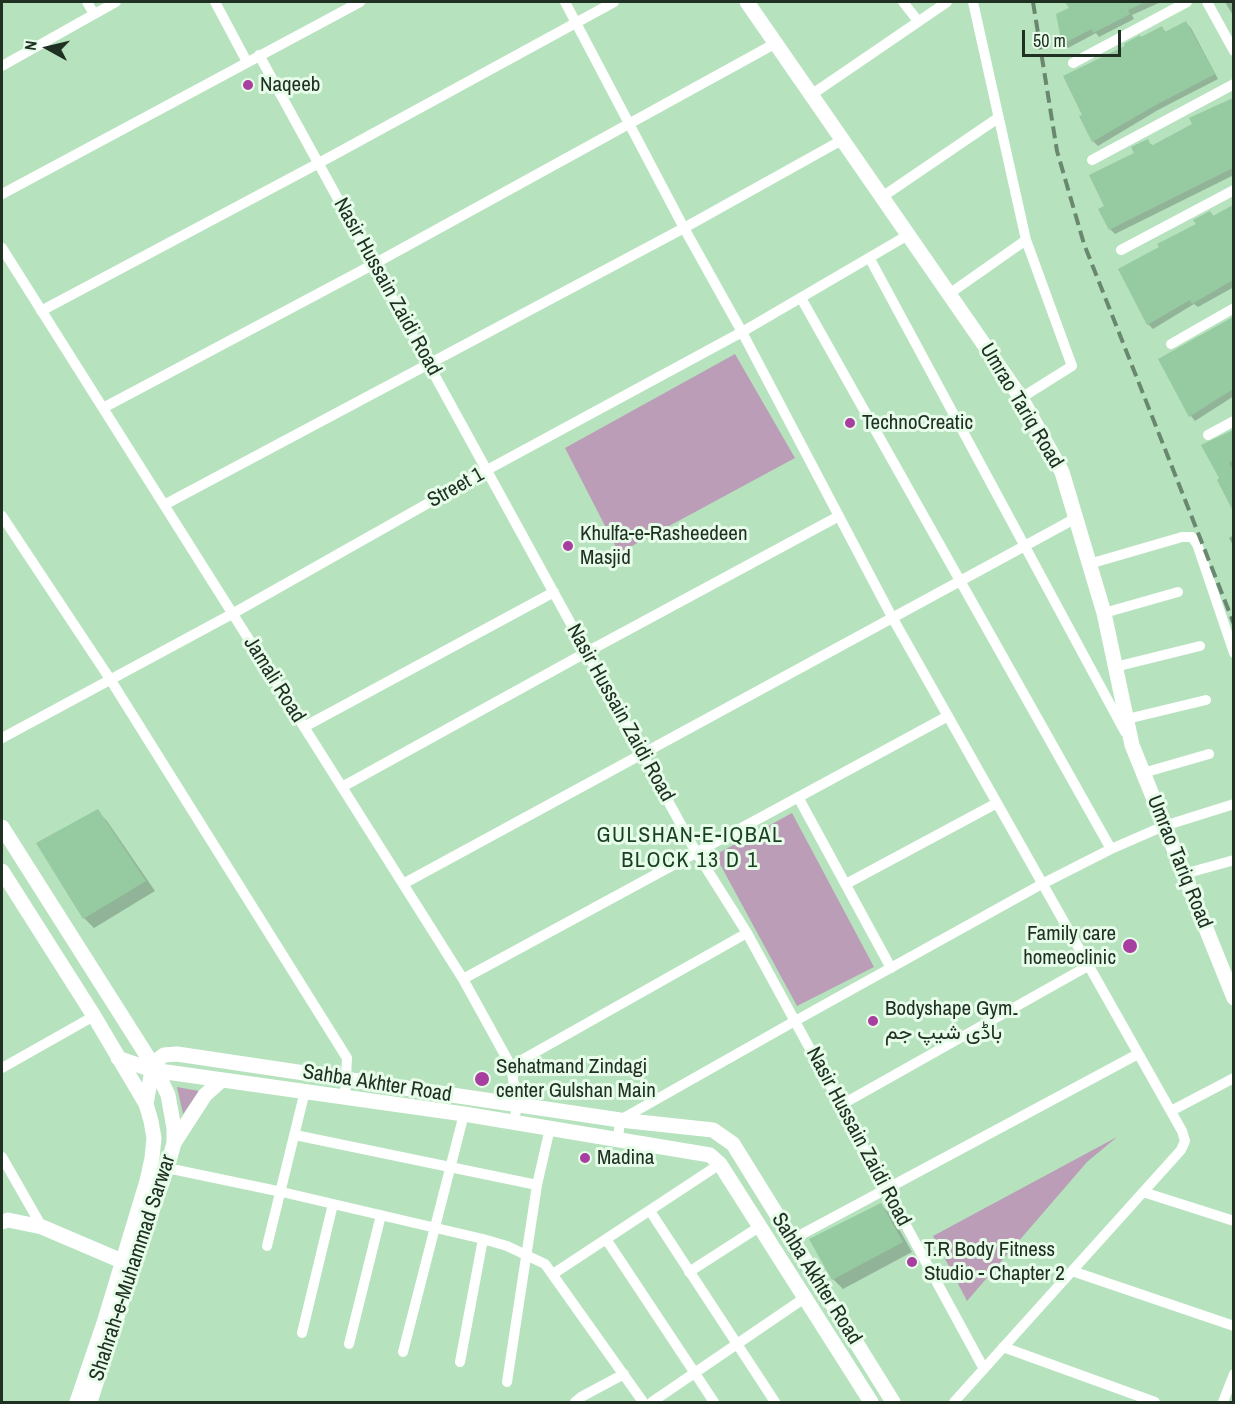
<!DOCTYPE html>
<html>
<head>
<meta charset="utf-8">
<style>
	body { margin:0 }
	#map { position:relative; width:1235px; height:1404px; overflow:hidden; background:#b6e2be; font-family:"Archivo Narrow",sans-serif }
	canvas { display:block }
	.frame { position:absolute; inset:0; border:3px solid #203124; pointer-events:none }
	.north { position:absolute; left:18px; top:18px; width:60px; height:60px; -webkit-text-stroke:4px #e7fdea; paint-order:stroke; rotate:278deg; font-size:16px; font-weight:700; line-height:24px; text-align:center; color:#203124 }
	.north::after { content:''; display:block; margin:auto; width:21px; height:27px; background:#203124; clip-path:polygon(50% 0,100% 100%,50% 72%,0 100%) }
	.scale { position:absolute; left:1022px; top:30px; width:99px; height:27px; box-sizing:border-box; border:3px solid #203124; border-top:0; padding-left:8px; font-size:18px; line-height:21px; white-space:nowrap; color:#203124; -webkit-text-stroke:4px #e7fdea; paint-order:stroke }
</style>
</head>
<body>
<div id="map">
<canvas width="1235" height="1404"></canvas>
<div class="frame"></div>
<div class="north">N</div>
<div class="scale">50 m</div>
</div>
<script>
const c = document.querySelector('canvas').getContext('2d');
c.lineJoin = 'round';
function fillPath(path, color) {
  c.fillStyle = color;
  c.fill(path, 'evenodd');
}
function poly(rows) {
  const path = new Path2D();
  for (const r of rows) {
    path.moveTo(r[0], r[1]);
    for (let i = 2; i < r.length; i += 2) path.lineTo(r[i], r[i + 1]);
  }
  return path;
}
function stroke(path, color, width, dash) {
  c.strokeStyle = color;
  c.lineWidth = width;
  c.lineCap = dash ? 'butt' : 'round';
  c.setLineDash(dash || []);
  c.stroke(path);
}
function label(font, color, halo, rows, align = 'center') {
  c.font = font + ' "Archivo Narrow",Vazirmatn,sans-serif';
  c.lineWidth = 6;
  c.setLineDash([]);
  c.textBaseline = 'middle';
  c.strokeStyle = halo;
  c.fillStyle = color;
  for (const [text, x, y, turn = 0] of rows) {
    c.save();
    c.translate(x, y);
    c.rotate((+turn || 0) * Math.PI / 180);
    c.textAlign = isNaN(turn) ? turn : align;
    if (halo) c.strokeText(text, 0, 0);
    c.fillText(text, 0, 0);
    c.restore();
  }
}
fillPath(poly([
	[735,354,795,458,619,553,565,448],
	[792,813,874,967,797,1006,715,855],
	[177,1087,199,1091,183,1114],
	[1117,1137,1087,1162,967,1301,933,1236]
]), '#bc9db8');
fillPath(poly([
	[1067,2,1161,2,1132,15,1134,19,1099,37,1096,33,1068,48,1064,43,1058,15,1071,9],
	[1225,2,1234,2,1234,17],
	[1186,23,1191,28,1218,79,1158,110,1098,146,1093,141,1141,38,1162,28,1167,33],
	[1231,101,1234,104,1234,175,1115,234,1110,229,1106,207,1136,153,1147,141,1153,146,1194,124],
	[1234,207,1234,287,1198,307,1194,304,1153,329,1148,324,1161,248,1198,225,1210,213,1215,217],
	[1234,318,1234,396,1195,421,1191,416,1160,360],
	[1234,431,1234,505,1203,446],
	[1234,535,1234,547,1229,538],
	[97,811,107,821,155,891,94,928,84,918],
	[881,1205,891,1215,912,1252,843,1289,833,1279]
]), '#0003');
fillPath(poly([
	[1065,2,1146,2,1128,10,1130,14,1111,24,1093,33,1092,29,1062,44,1056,14,1069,8],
	[1186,21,1215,74,1154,106,1092,142,1079,116,1082,115,1063,76,1125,46,1124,44,1140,35,1141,37,1162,26,1165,32],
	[1233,98,1233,168,1109,230,1098,209,1104,206,1089,175,1134,153,1131,147,1148,139,1151,146,1192,124,1189,118],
	[1233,205,1233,280,1192,304,1190,300,1147,325,1118,269,1159,247,1157,244,1196,224,1193,220,1210,211,1213,216],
	[1233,317,1233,389,1189,417,1158,359],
	[1233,430,1233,460,1229,463,1233,471,1233,511,1217,480,1219,478,1201,445],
	[98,809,146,881,83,919,36,843],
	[881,1203,903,1242,832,1280,809,1239]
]), '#96caa0');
stroke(poly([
	[87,2,94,14],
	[215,2,247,62],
	[565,2,684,228,742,332,892,617,1182,1131,1185,1141,1181,1150,954,1402],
	[903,2,918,21],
	[973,2,1026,240,1072,366,1021,398],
	[1207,2,1234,51],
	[259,55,696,852,747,933,984,1369],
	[1073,63,1187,2],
	[2,66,116,2],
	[811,95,947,2],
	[1092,160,1234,84],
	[2,194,360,2],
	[882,197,998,118],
	[2,248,463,979,511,1066,517,1104,514,1123],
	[1121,250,1234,190],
	[870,259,1125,732],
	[949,294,1026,240],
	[801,298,1111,849],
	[41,311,319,163,614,2],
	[1171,344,1234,308],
	[103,408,374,264,776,43],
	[1208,435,1234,421],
	[164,505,684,228,842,140],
	[2,516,110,679,347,1058,345,1096],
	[1089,564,1182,537,1192,537,1197,544,1234,653],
	[1104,613,1178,592],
	[1115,667,1200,646],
	[1127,719,1206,700],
	[304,727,554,592],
	[2,738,232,614,487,470,742,332,908,235],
	[1143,773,1209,754],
	[342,787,587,652,839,516],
	[798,797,891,968],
	[1184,874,1234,860],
	[403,884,1076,518],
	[846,884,997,803],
	[463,979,948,716],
	[511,1066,747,933],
	[2,1068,94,1016],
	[841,1105,1088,966],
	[1171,1111,1234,1078],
	[295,1135,537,1185],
	[618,1139,620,1120,795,1021,1042,884,1111,849,1164,826,1234,804],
	[2,1157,42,1227],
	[167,1168,282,1192,483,1239,507,1246,545,1264,643,1402],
	[1143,1192,1234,1221],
	[650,1211,775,1402],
	[606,1239,714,1402],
	[793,1239,1138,1054],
	[267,1246,305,1091],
	[1072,1271,1234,1326],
	[689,1272,759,1227],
	[553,1274,720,1164],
	[302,1333,333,1204],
	[349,1344,381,1215],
	[1003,1347,1155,1402],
	[403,1352,464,1114],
	[460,1362,483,1239],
	[507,1382,537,1185,550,1128],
	[575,1402,581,1397,624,1374],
	[652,1402,806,1297],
	[1223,1402,1234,1374]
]), '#fff', 10);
stroke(poly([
	[747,2,1021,398,1062,472,1104,613,1132,745,1234,998],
	[2,827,156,1070,168,1095,174,1128,174,1143,167,1168,136,1257,90,1402],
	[2,871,94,1016,146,1104,151,1121,154,1138,152,1158,147,1181,104,1323,77,1402],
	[118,1058,152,1070,464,1114,710,1155,720,1164,871,1402],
	[146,1104,152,1070,156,1061,164,1055,177,1054,620,1120,713,1130,733,1144,893,1402],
	[174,1143,205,1095,222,1080],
	[2,1222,8,1220,42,1227,124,1262]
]), '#fff', 15);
stroke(poly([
	[1033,2,1057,151,1084,244,1234,624]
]), '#6a8870', 4, [12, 6]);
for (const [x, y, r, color] of [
	[248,85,6,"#a73ea0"],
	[850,423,6,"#a73ea0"],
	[568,546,6,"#a73ea0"],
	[1130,946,8,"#a73ea0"],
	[873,1021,6,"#a73ea0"],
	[482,1079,8,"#a73ea0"],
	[585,1158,6,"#a73ea0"],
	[912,1262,6,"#a73ea0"]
]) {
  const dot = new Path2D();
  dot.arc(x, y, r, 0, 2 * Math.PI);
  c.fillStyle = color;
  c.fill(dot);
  stroke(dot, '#e7fdea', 2);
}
label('21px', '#203124', '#e7fdea', [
	["Naqeeb",260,85],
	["TechnoCreatic",862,423],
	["Khulfa-e-Rasheedeen",580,534],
	["Masjid",580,558],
	["Family care",1116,934,"right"],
	["homeoclinic",1116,958,"right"],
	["Bodyshape Gym۔",885,1009],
	["باڈی شیپ جم",885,1033],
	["Sehatmand Zindagi",496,1067],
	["center Gulshan Main",496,1091],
	["Madina",597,1158],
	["T.R Body Fitness",924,1250],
	["Studio - Chapter 2",924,1274]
], 'left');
label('21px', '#203124', '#e7fdea', [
	["Nasir Hussain Zaidi Road",387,287,61],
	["Umrao Tariq Road",1021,406,59],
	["Street 1",456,488,-29],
	["Jamali Road",274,680,58],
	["Nasir Hussain Zaidi Road",620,713,61],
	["Umrao Tariq Road",1179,862,68],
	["Sahba Akhter Road",377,1084,9],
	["Nasir Hussain Zaidi Road",858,1137,62],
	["Shahrah-e-Muhammad Sarwar",133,1268,-72],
	["Sahba Akhter Road",816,1279,58]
]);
c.letterSpacing = '1.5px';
label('22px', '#183f22', '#e7fdea', [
	["GULSHAN-E-IQBAL",690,836],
	["BLOCK 13 D 1",690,861]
]);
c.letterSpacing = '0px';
</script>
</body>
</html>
